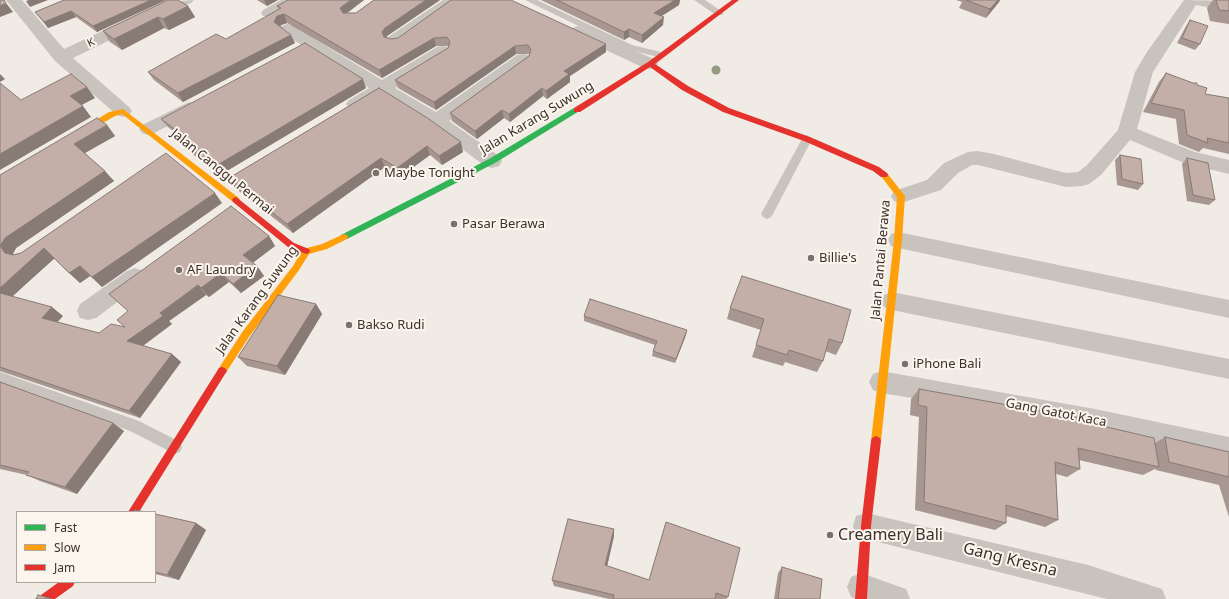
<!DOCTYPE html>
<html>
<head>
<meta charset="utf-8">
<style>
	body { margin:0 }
	#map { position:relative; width:1229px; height:599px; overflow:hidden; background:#f0ebe5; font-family:"Noto Sans",sans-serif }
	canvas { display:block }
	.legend { position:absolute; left:16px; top:511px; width:140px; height:72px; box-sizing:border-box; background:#fbf5ee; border:1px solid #aea6a0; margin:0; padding:5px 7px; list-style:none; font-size:12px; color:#3b302b }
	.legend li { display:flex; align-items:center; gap:8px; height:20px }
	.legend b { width:20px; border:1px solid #aea6a0 }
</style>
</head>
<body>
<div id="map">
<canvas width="1229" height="599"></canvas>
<ul class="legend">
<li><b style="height:5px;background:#30b455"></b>Fast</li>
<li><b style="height:5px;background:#ff9f0a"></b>Slow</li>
<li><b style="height:5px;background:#e5322d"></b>Jam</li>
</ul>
</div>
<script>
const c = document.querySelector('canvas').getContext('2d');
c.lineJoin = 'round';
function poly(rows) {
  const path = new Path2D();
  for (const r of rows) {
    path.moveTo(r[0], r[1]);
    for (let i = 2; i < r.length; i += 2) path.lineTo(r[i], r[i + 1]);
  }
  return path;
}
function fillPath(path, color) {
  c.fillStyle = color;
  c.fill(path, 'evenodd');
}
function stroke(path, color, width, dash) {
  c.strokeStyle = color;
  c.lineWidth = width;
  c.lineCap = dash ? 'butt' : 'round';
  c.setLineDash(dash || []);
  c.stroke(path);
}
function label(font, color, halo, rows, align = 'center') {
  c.font = font + ' "Noto Sans",sans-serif';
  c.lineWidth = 4;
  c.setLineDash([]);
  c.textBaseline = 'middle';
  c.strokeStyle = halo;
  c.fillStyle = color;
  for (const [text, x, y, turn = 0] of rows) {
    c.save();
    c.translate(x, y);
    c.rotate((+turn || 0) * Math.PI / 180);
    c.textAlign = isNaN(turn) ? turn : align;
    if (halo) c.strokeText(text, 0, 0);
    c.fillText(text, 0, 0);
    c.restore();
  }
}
fillPath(poly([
	[525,0,537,0,632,45,665,53,667,55,662,58,626,49,525,0],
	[694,0,705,0,724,13,722,15,716,15,694,0],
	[807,135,812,139,773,214,771,217,767,219,763,217,761,214,802,139,807,135],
	[0,372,139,421,180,442,182,447,180,452,175,454,130,431,0,384,0,372]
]), '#c9c3be');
fillPath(poly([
	[6,0,22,0,64,49,164,2,194,0,191,3,176,8,73,58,129,107,132,111,129,115,123,117,117,115,55,61,6,0],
	[281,0,301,0,298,3,275,16,263,16,261,13,263,10,281,0],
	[443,0,461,0,400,45,394,46,388,45,386,41,388,37,443,0],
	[1184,0,1229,1,1229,11,1196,5,1153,72,1137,129,1195,152,1229,160,1229,174,1184,163,1130,140,1101,175,1089,184,1082,186,1066,187,978,165,972,165,958,173,941,190,901,203,894,201,891,196,894,191,927,180,944,163,968,152,978,151,994,154,1066,173,1078,172,1087,165,1118,130,1135,72,1147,52,1184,0],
	[287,24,293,26,382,80,437,47,443,46,449,47,451,51,449,55,395,88,436,112,517,55,523,54,529,55,531,59,529,63,449,121,499,156,502,161,499,166,492,168,485,166,430,125,382,96,361,108,355,110,349,108,346,104,349,100,369,88,281,32,279,29,281,26,287,24],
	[578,26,656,60,658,64,656,68,650,69,644,68,572,34,570,31,572,28,578,26],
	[189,102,195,104,198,108,195,112,154,133,148,135,142,133,139,129,142,125,189,102],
	[898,232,1229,300,1229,318,898,248,891,246,888,240,891,234,898,232],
	[135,268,143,271,146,277,143,283,96,318,88,320,80,318,77,311,80,304,127,271,135,268],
	[892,292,1229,359,1229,379,892,310,884,307,881,301,884,295,892,292],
	[881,371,1095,409,1229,437,1229,461,1095,431,979,409,881,393,873,390,869,382,873,374,881,371],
	[866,513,1088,565,1162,589,1166,599,1107,599,866,539,856,536,853,526,856,516,866,513],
	[861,573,906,589,910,599,856,599,851,597,847,587,851,577,861,573]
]), '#c9c3be');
fillPath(poly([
	[574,108,577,108,581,110,495,163,347,239,341,239,340,237,341,235,489,159,574,108]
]), '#30b455');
fillPath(poly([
	[123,109,239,198,240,200,239,202,233,202,122,114,115,116,77,138,71,138,70,136,109,112,123,109],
	[884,172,887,173,905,196,902,240,881,441,880,444,876,446,872,444,871,441,894,240,897,197,880,175,884,172],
	[344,234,347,235,348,237,347,239,327,249,309,254,299,270,249,337,225,374,222,375,219,374,217,371,219,368,243,331,293,266,303,249,322,244,344,234]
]), '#ff9f0a');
fillPath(poly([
	[732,0,739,0,655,64,688,86,729,108,810,137,879,167,887,173,888,175,887,177,881,177,873,171,804,141,723,112,682,90,650,67,580,112,574,112,574,108,648,62,732,0],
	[236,197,294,243,309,249,310,251,309,253,306,254,288,247,233,202,232,200,233,198,236,197],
	[222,367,225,368,227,371,225,374,139,512,128,512,219,368,222,367],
	[876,436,880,438,881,441,871,526,867,599,855,599,861,526,871,441,872,438,876,436],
	[59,582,75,582,73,586,55,599,39,599,41,595,59,582]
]), '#e5322d');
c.fillStyle = '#959b80';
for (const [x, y] of [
	[716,70]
]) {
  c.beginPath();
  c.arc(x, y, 4.5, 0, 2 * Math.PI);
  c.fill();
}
fillPath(poly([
	[64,0,166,0,97,32,76,17,48,28,35,12],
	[257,0,278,0,267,6],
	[288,0,364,0,347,13,356,13,374,0,440,0,387,36,386,38,391,39,398,38,451,0,606,44,606,52,570,76,570,82,547,99,543,96,510,122,504,118,477,139,452,121,450,113,529,56,530,54,516,54,436,110,398,88,395,80,448,48,449,46,436,46,382,78,287,23,281,25,280,26,295,43,183,102,154,80,148,72,226,39,279,10,277,6],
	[541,0,680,0,679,5,661,16,663,25,642,43,629,37,624,40],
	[956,0,1000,0,999,2,986,18,959,8,962,2],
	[1213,0,1229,0,1229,24,1210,21,1207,8],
	[188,6,195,17,169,30,164,28,122,50,110,42,103,31],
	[1190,20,1200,44,1195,50,1177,43,1186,26],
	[1166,73,1197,85,1205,94,1229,98,1229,154,1203,148,1199,152,1179,144,1176,119,1143,112,1159,82],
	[366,88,220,175,190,152,184,143,186,141,168,127,161,119],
	[379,88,463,152,442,165,430,155,400,177,385,167,293,233,235,188,229,178],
	[107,125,115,136,85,153,114,181,16,248,12,255,222,203,102,287,90,276,80,283,54,258,12,297,63,316,57,322,99,333,125,327,269,236,275,246,252,263,257,266,264,276,241,293,229,282,209,297,206,295,169,321,172,324,143,346,172,354,181,362,140,418,0,371,0,176],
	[1120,155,1143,184,1138,190,1117,185,1115,160],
	[1187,158,1215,200,1209,205,1187,201,1182,164],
	[316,304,322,314,285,375,247,366,238,357],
	[730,308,842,343,836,355,825,351,823,361,817,372,785,362,783,366,752,357,761,330,727,319],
	[584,316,686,335,675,363,652,356,653,351,655,345,584,321],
	[0,382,124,431,77,494,40,481,27,475,0,469],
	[919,389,1098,425,1155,443,1165,437,1229,452,1229,517,1219,485,1156,470,1155,469,1143,475,1079,460,1080,469,1067,477,1056,474,1058,520,1045,527,1006,516,1006,523,995,530,915,510,919,417,910,415,911,399],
	[155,514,196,523,206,530,179,580,155,574],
	[666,522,728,597,726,599,609,599,554,586,552,580,614,529,614,536,607,566,649,580],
	[782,567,820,599,774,599,778,573]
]), '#a89690');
fillPath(poly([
	[29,0,48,0,30,7,26,1],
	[151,0,166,0,97,32,93,26],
	[264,0,278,0,267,6],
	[351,0,364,0,343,16,340,8],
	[426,0,440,0,387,36,385,40,382,32,385,28],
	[675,0,680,0,679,5,654,21,654,13],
	[998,0,1000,0,999,2,986,18,990,9],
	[6,3,13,12,0,17,0,6],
	[188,6,195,17,169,30,163,19],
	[71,11,76,17,48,28,44,22],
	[284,14,287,23,281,25,278,30,274,22,277,16],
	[158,17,164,28,122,50,114,39],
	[664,17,663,25,642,43,642,35],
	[629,29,629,37,624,40,624,32],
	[291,35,295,43,183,102,178,93],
	[434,38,436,46,382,78,379,70],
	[606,44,606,52,570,76,570,82,547,99,546,91,564,71],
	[515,46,516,54,436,110,434,102],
	[0,74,5,79,0,82],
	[363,79,366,88,220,175,214,167],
	[87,87,95,98,78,107,70,96],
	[542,88,543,96,510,122,509,114],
	[83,106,91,117,0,170,0,154],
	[502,110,504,118,477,139,475,131],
	[107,125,115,136,83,154,74,144],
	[461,142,463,152,442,165,439,156],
	[427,146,430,155,400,177,397,168],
	[381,158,385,167,293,233,287,224],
	[105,171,114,181,16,248,12,256,5,253,0,246,5,238],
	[215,193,222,203,102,287,92,277],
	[269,236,275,246,250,265,243,255],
	[44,248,55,258,7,301,0,296,0,288],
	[80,266,90,276,80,283,69,273],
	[257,266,264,276,241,293,233,284],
	[221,273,229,282,209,297,201,288],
	[198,285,206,295,169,321,172,324,137,350,127,341,160,313],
	[316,304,322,314,285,375,277,366],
	[52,307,63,316,53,327,42,318],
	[687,330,686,335,675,363,676,359],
	[172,354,181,362,140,418,129,411],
	[113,423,124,431,77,494,65,487],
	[196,523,206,530,179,580,167,575],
	[614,529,614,536,606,571,605,565]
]), '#887a75');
const building = poly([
	[0,0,4,0,6,3,0,6,0,0],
	[64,0,151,0,93,26,71,11,44,22,35,12,64,0],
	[168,0,178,0,188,6,163,19,158,17,114,39,103,31,168,0],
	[288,0,351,0,340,8,343,13,356,13,374,0,426,0,385,28,382,32,384,37,391,39,398,38,451,0,511,0,606,44,564,71,569,74,546,91,542,88,509,114,502,110,475,131,450,113,529,56,531,50,528,45,515,46,434,102,395,80,448,48,450,42,447,37,434,38,379,70,284,14,277,16,274,22,291,35,178,93,148,72,216,34,226,39,281,8,277,6,288,0],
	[557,0,675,0,654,13,664,17,642,35,629,29,624,32,557,0],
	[966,0,998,0,990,9,966,0],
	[1216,0,1229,0,1229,11,1219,10,1216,0],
	[1190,20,1208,26,1200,44,1182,38,1190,20],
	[305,43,363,79,214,167,184,143,189,140,161,119,305,43],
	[1166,73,1193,83,1197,83,1197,85,1207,88,1205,94,1229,98,1229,143,1207,138,1208,143,1187,135,1184,110,1151,103,1166,73],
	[71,74,87,87,70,96,83,106,0,154,0,83,21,100,71,74],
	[379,88,426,117,461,142,439,156,427,146,397,168,381,158,287,224,229,178,379,88],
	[97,118,107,125,74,144,105,171,5,238,0,246,5,253,13,255,21,253,166,153,215,193,92,277,80,266,69,273,44,248,0,288,0,175,97,118],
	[1120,155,1141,159,1143,184,1122,179,1120,155],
	[1187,158,1208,163,1215,200,1193,195,1187,158],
	[231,206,269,236,243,255,257,266,233,284,221,273,201,288,198,285,160,313,163,316,127,341,172,354,129,411,0,367,0,293,52,307,42,318,99,333,111,324,125,327,117,320,128,311,109,294,231,206],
	[742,276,851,310,842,343,829,339,823,361,789,350,787,355,756,345,764,319,730,308,742,276],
	[278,295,316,304,277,366,238,357,278,295],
	[590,299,687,330,676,359,653,351,657,341,584,316,590,299],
	[0,382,113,423,65,487,26,475,29,472,0,465,0,382],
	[919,389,1097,421,1098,425,1154,438,1159,467,1078,448,1080,469,1055,462,1058,520,1006,505,1006,523,924,502,927,407,918,405,919,389],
	[1165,437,1229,452,1229,477,1169,462,1165,437],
	[135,510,145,512,133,512,135,510],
	[155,514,196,523,167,575,155,572,155,514],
	[568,519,614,529,605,565,649,580,666,522,740,548,728,597,716,593,715,599,613,599,614,595,552,580,568,519],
	[782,567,822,579,820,599,778,599,782,567],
	[38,595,52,599,36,599,38,595]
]);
fillPath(building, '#c3afa7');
stroke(building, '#887a75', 1);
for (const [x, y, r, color] of [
	[376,173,4,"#7a716c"],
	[454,224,4,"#7a716c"],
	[811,258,4,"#7a716c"],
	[179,270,4,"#7a716c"],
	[349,325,4,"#7a716c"],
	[905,364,4,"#7a716c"],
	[830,535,4,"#7a716c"]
]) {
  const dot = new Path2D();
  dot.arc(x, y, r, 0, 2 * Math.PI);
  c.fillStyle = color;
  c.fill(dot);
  stroke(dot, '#fbf5ee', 1.5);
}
label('11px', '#3b302b', '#fbf5ee', [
	["K",91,43,-25]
]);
label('13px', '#3b302b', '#fbf5ee', [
	["Jalan Karang Suwung",537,118,-31],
	["Jalan Canggu Permai",222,172,39],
	["Jalan Pantai Berawa",881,260,-85],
	["Jalan Karang Suwung",257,300,-54],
	["Gang Gatot Kaca",1056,413,11]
]);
label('13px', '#3b302b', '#fbf5ee', [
	["Maybe Tonight",384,173],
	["Pasar Berawa",462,224],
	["Billie's",819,258],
	["AF Laundry",187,270],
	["Bakso Rudi",357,325],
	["iPhone Bali",913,364]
], 'left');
label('16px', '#3b302b', '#fbf5ee', [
	["Creamery Bali",838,535]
], 'left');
label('16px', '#3b302b', '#fbf5ee', [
	["Gang Kresna",1010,560,14]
]);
</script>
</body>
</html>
